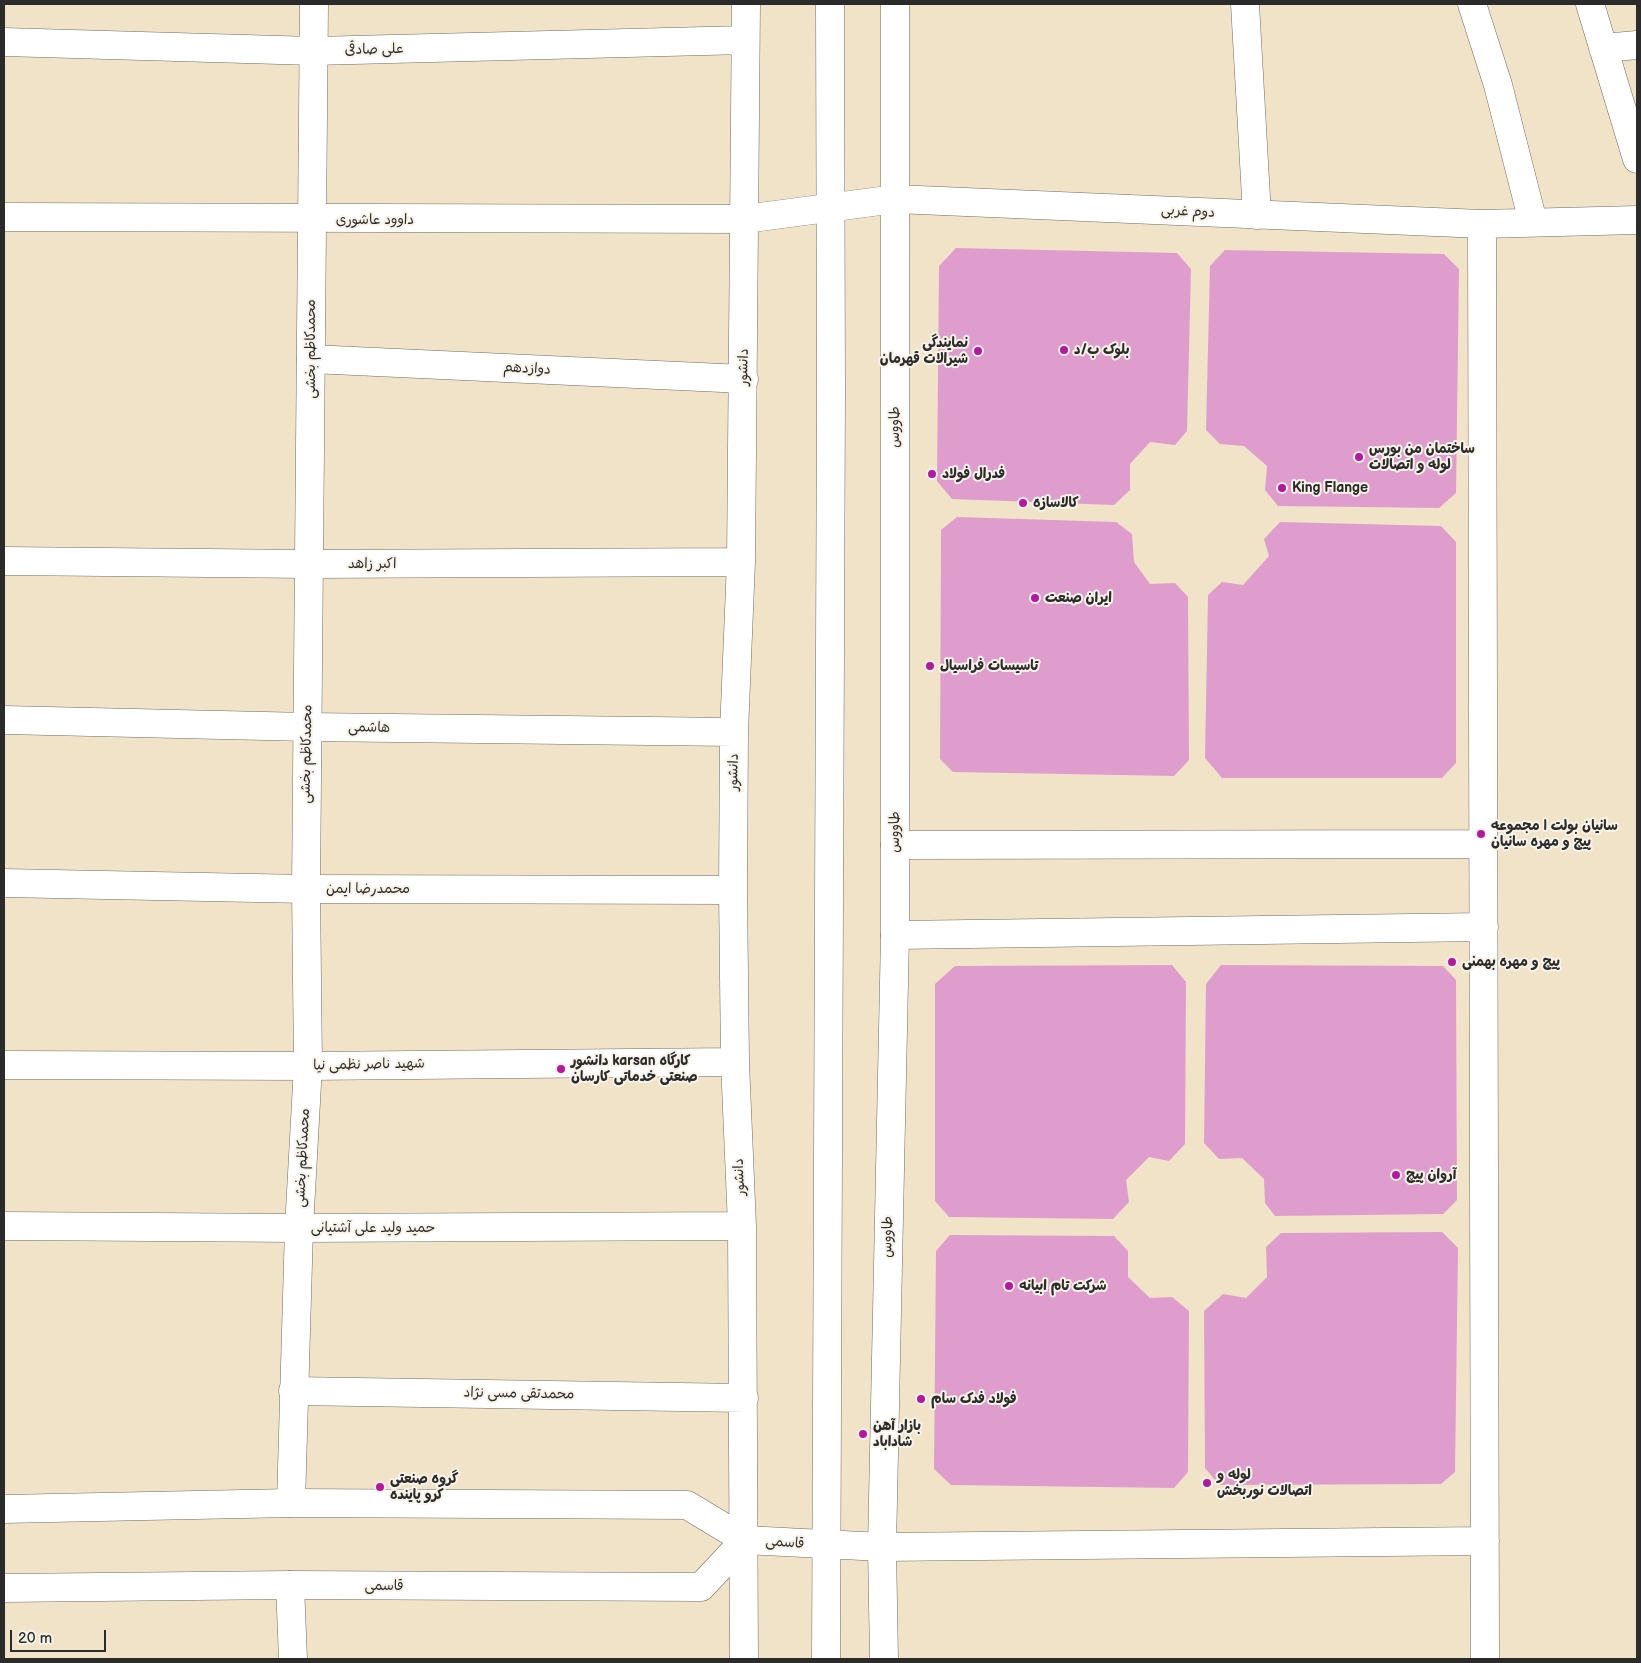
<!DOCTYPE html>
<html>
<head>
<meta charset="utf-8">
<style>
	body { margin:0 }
	#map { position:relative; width:1641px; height:1663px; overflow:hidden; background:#f1e3c8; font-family:"Balsamiq Sans",sans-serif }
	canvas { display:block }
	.frame { position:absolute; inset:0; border:5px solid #2b2b2b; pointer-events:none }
	.scale { position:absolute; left:10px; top:1630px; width:96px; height:22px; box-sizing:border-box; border:2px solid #2b2b2b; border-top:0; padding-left:6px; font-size:15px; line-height:18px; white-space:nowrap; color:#2b2b2b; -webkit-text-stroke:4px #f7f3e8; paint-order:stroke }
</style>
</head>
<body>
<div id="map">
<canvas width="1641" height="1663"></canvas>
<div class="frame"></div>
<div class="scale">20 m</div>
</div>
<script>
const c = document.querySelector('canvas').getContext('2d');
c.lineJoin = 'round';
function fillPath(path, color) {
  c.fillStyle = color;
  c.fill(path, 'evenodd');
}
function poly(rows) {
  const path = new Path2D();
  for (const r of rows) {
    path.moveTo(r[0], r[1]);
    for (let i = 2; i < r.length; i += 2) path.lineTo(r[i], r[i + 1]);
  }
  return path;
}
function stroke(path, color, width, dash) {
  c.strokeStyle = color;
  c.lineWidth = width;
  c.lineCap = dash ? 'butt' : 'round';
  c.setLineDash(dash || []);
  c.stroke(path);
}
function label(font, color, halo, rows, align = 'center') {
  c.font = font + ' "Balsamiq Sans","Playpen Sans Arabic",sans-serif';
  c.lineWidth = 4;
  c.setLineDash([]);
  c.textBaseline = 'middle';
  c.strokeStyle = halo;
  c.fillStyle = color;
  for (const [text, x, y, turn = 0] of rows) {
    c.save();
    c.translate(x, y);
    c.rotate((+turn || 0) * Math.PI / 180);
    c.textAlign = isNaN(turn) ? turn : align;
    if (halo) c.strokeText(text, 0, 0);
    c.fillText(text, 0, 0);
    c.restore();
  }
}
fillPath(poly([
	[956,248,1177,253,1191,269,1187,431,1175,445,1150,442,1130,464,1130,490,1114,505,952,499,937,481,939,266],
	[1225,250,1444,254,1459,269,1456,493,1439,508,1278,506,1265,490,1267,466,1244,446,1220,444,1206,430,1210,266],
	[957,517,1116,522,1132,534,1134,562,1150,584,1175,583,1188,597,1189,760,1174,776,953,772,940,759,941,530],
	[1280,522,1441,526,1456,542,1456,763,1442,778,1222,778,1205,758,1208,595,1222,582,1243,585,1269,556,1264,539],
	[1172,965,1186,982,1185,1144,1169,1161,1149,1157,1126,1180,1129,1202,1113,1219,949,1217,935,1201,935,984,955,966],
	[1221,965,1443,966,1456,980,1457,1200,1443,1214,1275,1216,1265,1203,1264,1179,1242,1158,1219,1159,1204,1143,1206,984],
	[1442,1232,1458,1248,1455,1472,1441,1484,1219,1485,1205,1468,1204,1311,1223,1294,1246,1298,1267,1277,1266,1247,1281,1233],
	[950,1235,1114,1236,1128,1251,1128,1277,1150,1298,1172,1297,1189,1311,1188,1472,1174,1488,951,1485,934,1469,936,1251]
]), '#df9dcd');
const street = poly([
	[1245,4,1257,215],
	[1472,4,1498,85,1533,222],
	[1590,4,1637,159],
	[4,42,314,51,745,40],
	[1603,48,1637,45],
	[4,217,745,219,895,199,1482,224,1637,220],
	[1482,224,1485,1659],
	[311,359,744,379],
	[4,561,309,564,741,562],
	[4,720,308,727,734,732],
	[895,845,1483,844],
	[4,883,306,889,733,890],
	[895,935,1484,927],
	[4,1065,308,1066,735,1062],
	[4,1226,299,1228,742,1226],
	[293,1391,744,1398],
	[4,1509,291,1503,687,1505,745,1540,882,1547,1485,1541],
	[4,1588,290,1585,701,1587,745,1540],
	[744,1659,742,1226,735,1062,733,890,734,732,741,562,746,4]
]);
const secondary = poly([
	[291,1503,299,1228,308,1066,306,889,314,4],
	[290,1585,293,1659],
	[826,1659,831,393,830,4],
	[884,1659,882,1547,895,935,895,4]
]);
stroke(street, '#706b62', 29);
stroke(secondary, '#706b62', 29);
stroke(street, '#fff', 28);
stroke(secondary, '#fff', 28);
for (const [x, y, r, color] of [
	[1064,350,5,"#b5179e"],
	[978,351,5,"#b5179e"],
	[1359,457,5,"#b5179e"],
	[932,474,5,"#b5179e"],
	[1282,488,5,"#b5179e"],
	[1023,503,5,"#b5179e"],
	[1035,598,5,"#b5179e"],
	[930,666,5,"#b5179e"],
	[1481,834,5,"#b5179e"],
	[1452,962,5,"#b5179e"],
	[561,1069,5,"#b5179e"],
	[1396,1175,5,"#b5179e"],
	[1009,1286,5,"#b5179e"],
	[921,1399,5,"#b5179e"],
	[863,1434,5,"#b5179e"],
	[1207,1483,5,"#b5179e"],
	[380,1487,5,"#b5179e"]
]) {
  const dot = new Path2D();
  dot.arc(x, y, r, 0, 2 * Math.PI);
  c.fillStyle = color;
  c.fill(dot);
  stroke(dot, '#f7f3e8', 2);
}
label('14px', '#2b2b2b', '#f7f3e8', [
	["علی صادقی",374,50,-1],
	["دوم غربی",1188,212,3],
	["داوود عاشوری",375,220],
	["محمدکاظم بخشی",311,349,-90],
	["دانشور",744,367,-89],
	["دوازدهم",527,369,3],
	["طاووس",895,427,-90],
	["اکبر زاهد",372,564],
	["هاشمی",369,728,1],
	["محمدکاظم بخشی",307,754,-89],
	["دانشور",734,772,-89],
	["طاووس",895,832,-90],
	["محمدرضا ایمن",368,889],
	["شهید ناصر نظمی نیا",369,1065,-1],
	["محمدکاظم بخشی",303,1158,-87],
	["دانشور",740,1177,-93],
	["حمید ولید علی آشتیانی",373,1228],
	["طاووس",888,1237,-89],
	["محمدتقی مسی نژاد",519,1394,1],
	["قاسمی",785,1543,4],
	["قاسمی",384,1586]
]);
label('bold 14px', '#2b2b2b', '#f7f3e8', [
	["نمایندگی",968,343,"right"],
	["شیرالات قهرمان",968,359,"right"],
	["بلوک ب/د",1074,350],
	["ساختمان من بورس",1369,449],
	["لوله و اتصالات",1369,465],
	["فدرال فولاد",942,474],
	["King Flange",1292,488],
	["کالاسازه",1033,503],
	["ايران صنعت",1045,598],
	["تاسیسات فراسیال",940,666],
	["سانیان بولت | مجموعه",1491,826],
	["پیچ و مهره سانیان",1491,842],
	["پیچ و مهره بهمنی",1462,962],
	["دانشور karsan کارگاه",571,1061],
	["صنعتی خدماتی کارسان",571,1077],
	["آروان پیچ",1406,1175],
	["شرکت تام ابیانه",1019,1286],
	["فولاد فدک سام",931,1399],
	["بازار آهن",873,1426],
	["شاداباد",873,1442],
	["لوله و",1217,1475],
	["اتصالات نوربخش",1217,1491],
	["گروه صنعتی",390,1479],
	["کرو پاینده",390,1495]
], 'left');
</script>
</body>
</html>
